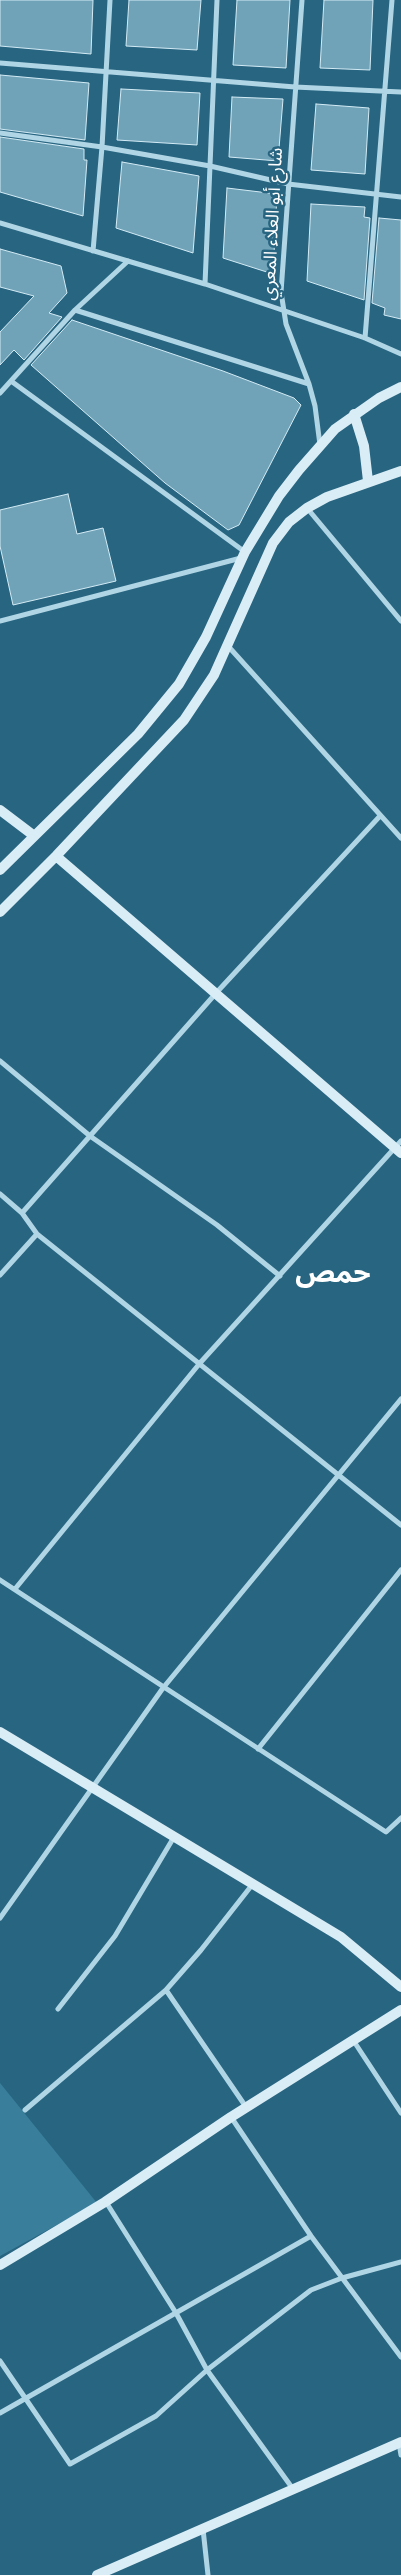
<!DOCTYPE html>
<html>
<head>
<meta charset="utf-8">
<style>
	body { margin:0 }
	canvas { display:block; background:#286581 }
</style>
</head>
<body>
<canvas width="401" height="2575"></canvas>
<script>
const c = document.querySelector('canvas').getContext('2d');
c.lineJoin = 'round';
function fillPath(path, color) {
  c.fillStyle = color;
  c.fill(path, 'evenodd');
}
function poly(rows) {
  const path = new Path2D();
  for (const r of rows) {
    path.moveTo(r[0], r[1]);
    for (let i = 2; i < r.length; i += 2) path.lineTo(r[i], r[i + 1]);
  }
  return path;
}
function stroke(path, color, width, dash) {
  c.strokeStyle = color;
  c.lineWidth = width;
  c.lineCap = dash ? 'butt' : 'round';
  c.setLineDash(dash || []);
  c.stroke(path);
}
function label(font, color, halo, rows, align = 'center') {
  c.font = font + ' "Fira Sans","Noto Sans Arabic",sans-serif';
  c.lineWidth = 5;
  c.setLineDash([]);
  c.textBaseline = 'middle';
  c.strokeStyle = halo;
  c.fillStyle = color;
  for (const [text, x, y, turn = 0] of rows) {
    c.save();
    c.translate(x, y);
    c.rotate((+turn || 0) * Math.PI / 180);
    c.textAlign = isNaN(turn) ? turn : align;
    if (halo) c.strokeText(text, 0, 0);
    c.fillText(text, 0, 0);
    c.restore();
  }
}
fillPath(poly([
	[0,2083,97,2203,0,2256]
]), '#397f9c');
const building = poly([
	[0,0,93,0,91,54,0,46,0,0],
	[129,0,201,0,197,50,126,46,129,0],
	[237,0,290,0,286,68,233,65,237,0],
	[324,0,373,0,370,70,320,68,324,0],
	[0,75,89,83,85,140,0,129,0,75],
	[121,89,200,93,197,145,117,140,121,89],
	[232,97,283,99,278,161,229,157,232,97],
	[316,104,369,108,365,174,311,170,316,104],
	[0,137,84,149,84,160,87,160,83,216,0,192,0,137],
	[122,162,199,176,193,253,116,228,122,162],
	[227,188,277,194,273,274,223,258,227,188],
	[311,204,365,207,364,217,370,218,364,300,307,281,311,204],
	[379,218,401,220,401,319,384,315,385,308,372,303,379,218],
	[0,249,61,266,67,293,49,313,62,317,24,360,14,350,0,365,0,332,34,296,0,287,0,249],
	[72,320,223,371,294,398,301,405,239,525,228,530,165,483,31,365,72,320],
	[68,494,77,534,103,528,116,581,13,605,0,546,0,510,68,494]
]);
fillPath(building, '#70a3b8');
stroke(building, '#d3ebf5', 1);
stroke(poly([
	[302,0,281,292,286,324,309,384,315,406,320,445],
	[0,63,295,87,401,92],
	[0,133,102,147,210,166,288,184,401,197],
	[0,223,205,284,365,338,401,354],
	[93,251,102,147,110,0],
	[205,284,217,0],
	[75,310,309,384],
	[365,338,392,0],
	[11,381,245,552],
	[0,393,75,310,128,261],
	[307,508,401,621],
	[0,621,241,558],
	[228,646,401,838],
	[0,1061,90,1136,217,1225,280,1276],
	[0,1194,22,1213,37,1234,401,1525],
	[22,1213,217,992,380,816],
	[0,1275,37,1234],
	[0,1580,386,1832,401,1818],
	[15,1589,200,1363,401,1141],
	[258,1749,401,1570],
	[0,1918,163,1688,401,1399],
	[166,1990,246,2107],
	[58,2009,115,1936,174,1837],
	[353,2040,401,2113],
	[25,2110,166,1990,201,1950,252,1885],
	[231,2117,311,2236,401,2357],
	[106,2202,176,2313,207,2370,293,2489],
	[0,2361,70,2464,156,2416,207,2370,311,2290,342,2278,401,2262],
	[0,2413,311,2236],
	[399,2443,401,2455],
	[203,2529,208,2575]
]), '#b0d6e6', 5);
stroke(poly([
	[354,414,364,446,368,481],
	[0,810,33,835],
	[56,856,401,1153],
	[0,870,138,734,179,684,206,637,245,552,279,496,299,470,335,429,379,398,401,387],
	[0,912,56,856,184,720,214,675,273,543,289,522,307,508,327,497,401,471],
	[0,1732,341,1937,401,1987],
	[0,2265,105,2202,231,2117,401,2010],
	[97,2575,401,2442]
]), '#d9edf6', 10);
label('18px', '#fff', '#286581', [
	["شارع أبو العلاء المعري",273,224,-87]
]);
label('bold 28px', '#fff', '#286581', [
	["حمص",333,1274]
]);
</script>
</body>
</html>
